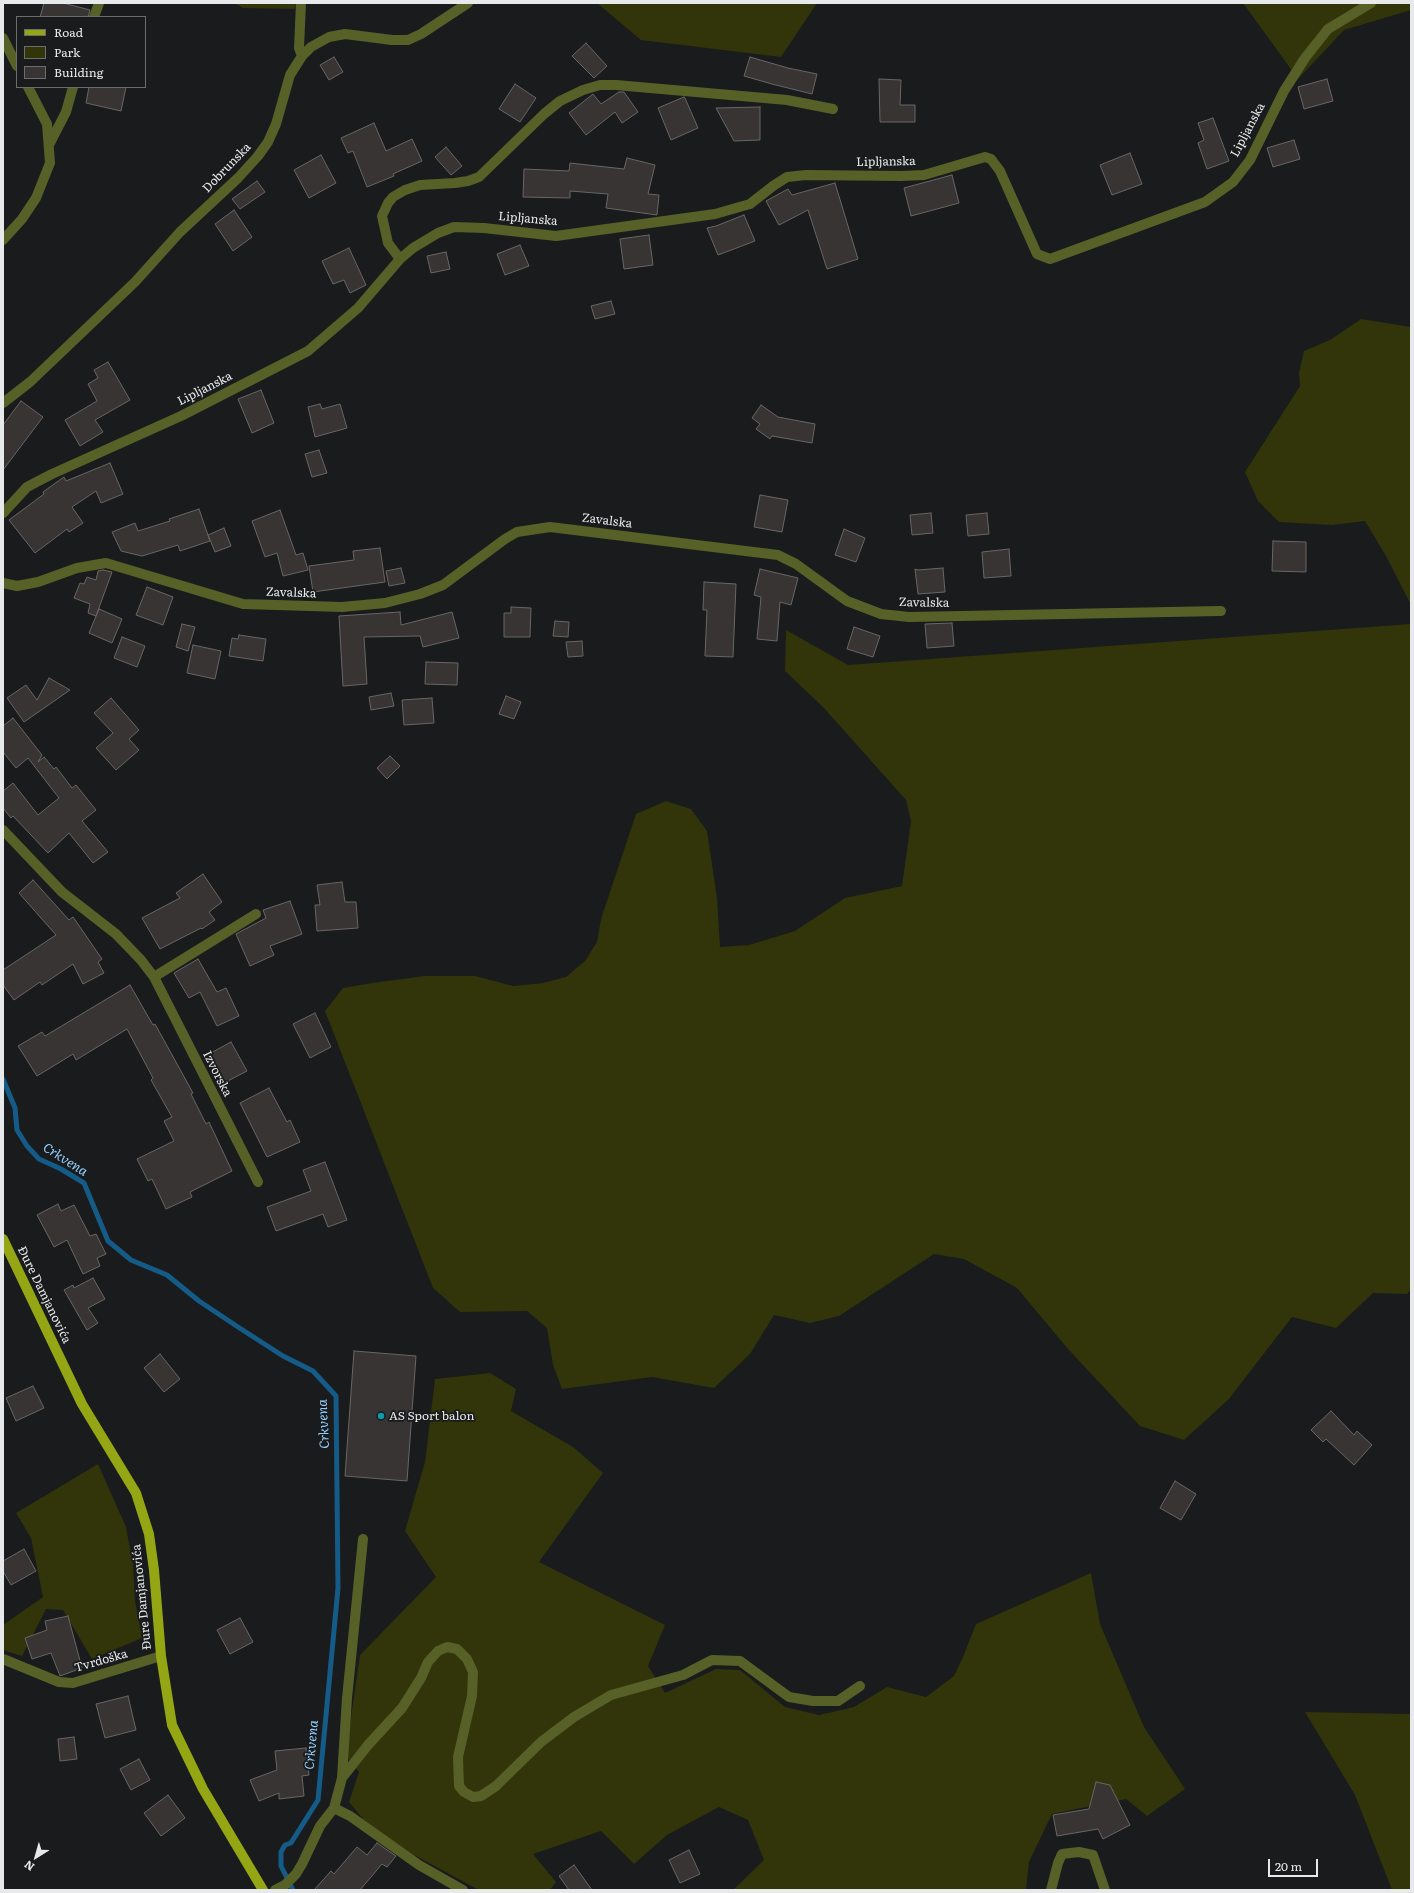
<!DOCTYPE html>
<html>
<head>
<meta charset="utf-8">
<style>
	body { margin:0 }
	#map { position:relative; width:1414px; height:1893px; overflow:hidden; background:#191b1d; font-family:Literata,serif }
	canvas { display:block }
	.frame { position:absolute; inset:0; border:4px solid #e8e9eb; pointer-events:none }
	.legend { position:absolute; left:16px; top:16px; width:130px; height:72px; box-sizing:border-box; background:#191b1d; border:1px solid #6c6d6f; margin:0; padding:5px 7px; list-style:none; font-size:12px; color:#e8e9eb }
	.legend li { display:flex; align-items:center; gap:8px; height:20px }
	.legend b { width:20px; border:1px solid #6c6d6f }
	.north { position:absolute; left:16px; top:1837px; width:40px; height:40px; -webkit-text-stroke:3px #191b1d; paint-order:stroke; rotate:217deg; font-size:11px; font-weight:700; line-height:16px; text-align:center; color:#e8e9eb }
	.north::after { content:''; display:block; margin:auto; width:14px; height:18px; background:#e8e9eb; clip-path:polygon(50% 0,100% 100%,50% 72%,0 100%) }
	.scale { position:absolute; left:1268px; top:1859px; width:50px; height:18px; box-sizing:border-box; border:2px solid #e8e9eb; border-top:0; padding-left:5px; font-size:12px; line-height:14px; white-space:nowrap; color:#e8e9eb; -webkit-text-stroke:3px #191b1d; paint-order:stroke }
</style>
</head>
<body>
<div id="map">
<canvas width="1414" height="1893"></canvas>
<div class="frame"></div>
<ul class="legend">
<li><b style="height:5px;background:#94a614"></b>Road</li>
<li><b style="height:11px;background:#32340a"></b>Park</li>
<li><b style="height:11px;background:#373433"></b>Building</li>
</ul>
<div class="north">N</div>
<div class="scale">20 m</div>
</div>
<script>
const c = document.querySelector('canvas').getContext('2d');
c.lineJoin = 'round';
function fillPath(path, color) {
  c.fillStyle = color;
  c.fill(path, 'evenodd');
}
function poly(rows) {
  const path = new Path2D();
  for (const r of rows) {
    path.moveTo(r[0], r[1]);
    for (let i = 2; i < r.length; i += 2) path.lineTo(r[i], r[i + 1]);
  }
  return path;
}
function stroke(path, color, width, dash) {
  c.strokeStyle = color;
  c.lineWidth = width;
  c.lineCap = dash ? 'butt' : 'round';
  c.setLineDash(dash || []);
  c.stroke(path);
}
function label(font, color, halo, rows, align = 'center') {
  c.font = font + ' Literata,serif';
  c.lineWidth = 3.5;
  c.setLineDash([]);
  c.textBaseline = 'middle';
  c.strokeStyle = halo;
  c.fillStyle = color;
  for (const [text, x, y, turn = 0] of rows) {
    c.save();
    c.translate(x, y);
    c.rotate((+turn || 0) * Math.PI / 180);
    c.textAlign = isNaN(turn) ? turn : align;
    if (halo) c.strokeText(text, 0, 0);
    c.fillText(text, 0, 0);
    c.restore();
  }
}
fillPath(poly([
	[234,3,296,3,295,9,243,8],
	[597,3,817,3,781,57,641,40],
	[1243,3,1411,3,1411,10,1344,30,1298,79],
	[1361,319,1411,327,1411,605,1386,556,1365,521,1332,525,1279,522,1258,501,1245,472,1300,386,1299,373,1304,351,1330,340],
	[1411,624,1411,1289,1407,1294,1373,1293,1336,1328,1292,1317,1229,1399,1184,1440,1140,1426,1068,1349,1017,1288,964,1259,934,1254,839,1316,810,1323,774,1315,750,1354,714,1388,652,1377,562,1389,553,1365,547,1328,527,1311,460,1312,433,1288,325,1011,343,988,372,983,425,976,475,976,513,986,543,983,566,977,585,961,597,942,601,919,636,814,666,801,691,809,707,831,717,898,720,947,749,945,795,931,845,898,902,886,911,821,906,800,823,707,785,671,786,630,848,665],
	[490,1373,516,1389,511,1411,573,1447,603,1473,539,1562,665,1625,648,1666,665,1693,716,1669,740,1670,785,1707,819,1715,854,1707,887,1687,926,1697,954,1676,963,1657,976,1624,1091,1573,1100,1624,1144,1727,1185,1789,1147,1816,1126,1799,1052,1814,1029,1862,1026,1890,733,1890,764,1860,748,1820,719,1807,667,1835,634,1864,601,1831,533,1854,556,1882,550,1890,479,1890,403,1849,363,1819,349,1802,359,1772,347,1757,349,1731,360,1655,436,1577,405,1531,425,1462,435,1379],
	[98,1464,126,1527,133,1565,135,1601,142,1638,92,1659,63,1610,46,1609,22,1656,3,1650,3,1625,43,1597,31,1538,16,1513],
	[1305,1712,1411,1714,1411,1890,1392,1890,1355,1795]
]), '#32340a');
stroke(poly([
	[3,1079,15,1108,17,1130,27,1146,39,1159,61,1169,84,1183,108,1241,131,1260,167,1275,199,1301,238,1327,283,1356,313,1371,336,1396,338,1588,318,1800,291,1843,285,1845,281,1852,281,1866,293,1890]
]), '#155b87', 5);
const building = poly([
	[44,3,63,3,90,10,88,17,40,17,44,3],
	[586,43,607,66,594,78,572,56,586,43],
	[334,57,343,72,329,80,320,65,334,57],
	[750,57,788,68,817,74,812,94,772,84,744,76,750,57],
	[879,79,901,80,900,105,915,105,915,122,880,122,879,79],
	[1327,79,1333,101,1304,109,1298,87,1327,79],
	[515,84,536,98,520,122,499,109,515,84],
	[89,87,126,87,121,111,86,103,89,87],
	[619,92,624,92,638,112,622,123,615,112,586,135,569,113,593,94,601,104,619,92],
	[684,97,685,98,698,128,671,140,658,108,684,97],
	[760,107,760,140,734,141,716,108,760,107],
	[1213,118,1229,161,1207,169,1198,143,1204,140,1198,123,1213,118],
	[374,123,386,151,412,139,422,161,393,174,394,176,367,187,353,151,348,153,341,138,374,123],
	[1294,140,1300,159,1273,167,1267,148,1294,140],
	[446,147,462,166,451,175,435,157,446,147],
	[1130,153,1142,184,1112,195,1100,165,1130,153],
	[321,155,336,183,309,198,294,170,321,155],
	[627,158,655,165,648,194,659,195,657,215,606,208,608,194,570,191,570,198,523,197,524,169,569,171,570,163,624,169,627,158],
	[952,175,959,203,911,216,904,188,952,175],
	[257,181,265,192,240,209,232,199,257,181],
	[835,183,858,259,827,269,808,210,779,225,766,201,788,189,792,195,835,183],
	[234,210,252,237,233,251,215,224,234,210],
	[744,215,755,241,718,255,707,228,716,226,744,215],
	[649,235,653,265,624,269,620,239,649,235],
	[520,245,529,266,505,275,497,254,520,245],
	[349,248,366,285,350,293,344,280,333,284,322,261,349,248],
	[446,252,450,269,431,273,427,256,446,252],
	[611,301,615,314,595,319,591,306,611,301],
	[108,362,130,400,95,420,103,432,80,446,65,420,97,401,88,384,98,378,94,370,108,362],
	[261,390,274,423,252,433,238,399,261,390],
	[21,401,43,417,3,470,3,425,21,401],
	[320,404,322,409,340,404,347,428,315,437,308,407,320,404],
	[761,405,778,417,815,424,812,443,772,436,770,439,756,429,760,424,752,418,761,405],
	[319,450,327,473,312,477,305,454,319,450],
	[110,463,123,494,101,503,96,491,72,507,83,523,69,532,67,529,35,553,9,520,44,494,43,492,64,477,66,481,110,463],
	[760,495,788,500,782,532,754,527,760,495],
	[199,509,210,541,180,551,178,545,142,556,121,551,112,532,135,523,138,531,170,521,169,519,199,509],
	[280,510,296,555,303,553,308,570,283,576,277,553,265,557,252,521,280,510],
	[931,513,933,533,912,535,910,515,931,513],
	[987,513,989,534,968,536,966,515,987,513],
	[224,528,231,546,215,552,208,535,224,528],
	[844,529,865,538,856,562,835,555,844,529],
	[1273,541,1306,542,1306,572,1272,571,1273,541],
	[380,548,385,582,313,592,309,566,354,560,353,551,380,548],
	[1009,549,1011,576,984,578,982,552,1009,549],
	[401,568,405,583,389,586,386,571,401,568],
	[943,568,945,592,918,594,915,569,918,570,943,568],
	[760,569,798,578,791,605,780,602,777,641,757,639,761,597,754,595,760,569],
	[103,570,112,572,96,616,88,613,90,604,74,598,80,583,84,584,87,577,96,580,98,571,103,570],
	[704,582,736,584,733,657,705,656,707,610,703,610,704,582],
	[147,587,173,597,163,625,136,615,147,587],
	[511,607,531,608,530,637,504,637,504,613,511,613,511,607],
	[99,609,122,619,112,643,89,633,99,609],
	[400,612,401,625,452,612,459,638,423,647,420,636,364,637,367,684,343,686,339,616,400,612],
	[555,621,569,622,568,637,553,636,555,621],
	[952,623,954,646,927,648,925,624,952,623],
	[182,624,195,627,188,651,176,647,182,624],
	[854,627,880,636,873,657,847,649,854,627],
	[239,635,266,639,263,661,229,656,232,638,238,639,239,635],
	[122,637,145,646,137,667,114,658,122,637],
	[582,641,583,656,568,657,566,642,582,641],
	[193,645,221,651,215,679,187,673,193,645],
	[426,662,458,663,457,685,425,684,426,662],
	[49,678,70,690,24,722,7,698,26,685,37,700,49,678],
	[391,693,394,706,371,710,369,697,391,693],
	[506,696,521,702,514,719,499,714,506,696],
	[111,698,139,730,129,739,139,750,116,770,96,748,113,733,94,713,111,698],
	[432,698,434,723,404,725,402,700,432,698],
	[13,718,42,755,38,762,44,757,54,769,56,767,72,788,76,785,96,810,82,821,108,852,93,863,69,833,48,853,13,816,11,818,3,808,3,791,13,783,38,815,59,798,28,758,16,768,3,752,3,726,13,718],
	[390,756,400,766,387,779,377,768,390,756],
	[203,874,222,902,209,912,215,920,202,929,201,928,160,949,142,918,180,898,176,893,203,874],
	[33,880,69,920,73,917,102,959,98,962,104,973,83,984,73,964,42,985,40,982,14,1000,3,985,3,970,56,935,19,893,33,880],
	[342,882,345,902,356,902,358,928,317,931,315,905,320,905,317,885,342,882],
	[290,901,302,934,270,946,274,955,250,966,236,934,266,918,263,910,290,901],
	[198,959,217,992,226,988,239,1016,217,1026,200,992,189,998,174,973,198,959],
	[130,985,153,1025,155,1024,193,1093,191,1094,206,1124,209,1122,232,1171,190,1192,192,1197,166,1209,152,1179,148,1181,137,1159,174,1141,164,1121,172,1117,151,1080,153,1078,127,1029,76,1060,73,1054,37,1076,18,1046,42,1032,45,1036,130,985],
	[315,1013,331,1047,310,1058,293,1024,315,1013],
	[231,1042,247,1071,224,1083,209,1054,231,1042],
	[269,1088,287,1122,290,1120,300,1142,267,1157,240,1103,269,1088],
	[325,1162,347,1220,328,1227,323,1214,276,1231,267,1207,311,1191,303,1170,325,1162],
	[58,1204,61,1211,74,1205,90,1236,96,1234,106,1254,97,1258,100,1266,83,1274,67,1240,54,1247,37,1215,58,1204],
	[93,1278,105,1299,88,1308,98,1323,87,1330,64,1290,73,1285,74,1288,93,1278],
	[354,1351,416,1356,407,1481,345,1476,354,1351],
	[160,1354,180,1379,164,1392,144,1368,160,1354],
	[33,1386,44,1408,16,1421,6,1398,33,1386],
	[1331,1411,1354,1435,1357,1431,1372,1445,1354,1465,1326,1439,1323,1442,1311,1430,1331,1411],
	[1175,1481,1196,1494,1181,1520,1160,1508,1175,1481],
	[24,1549,36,1571,11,1585,3,1571,3,1561,24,1549],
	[68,1616,82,1668,60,1676,51,1653,32,1659,25,1638,47,1630,45,1621,68,1616],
	[240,1618,253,1642,230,1654,217,1630,240,1618],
	[128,1696,136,1730,105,1738,96,1704,128,1696],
	[74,1737,77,1759,60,1761,58,1739,74,1737],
	[306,1748,309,1775,302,1776,304,1796,279,1799,279,1793,259,1801,250,1780,277,1770,275,1751,306,1748],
	[139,1759,150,1780,131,1790,120,1769,139,1759],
	[1096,1782,1110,1785,1130,1825,1103,1839,1098,1829,1057,1836,1053,1815,1089,1809,1096,1782],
	[168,1795,185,1818,161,1836,144,1813,168,1795],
	[377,1843,396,1856,387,1867,382,1864,360,1890,314,1890,331,1871,334,1874,357,1847,367,1855,377,1843],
	[689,1850,700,1874,680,1883,669,1860,689,1850],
	[574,1865,592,1890,569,1890,559,1876,574,1865]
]);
fillPath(building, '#373433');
stroke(building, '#6a6665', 1);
stroke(poly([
	[301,3,299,48,302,56],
	[94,17,99,3],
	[3,38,17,66],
	[49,145,66,112,73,87],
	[3,240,22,219,36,198,50,163,47,124,28,87],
	[400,259,388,243,382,216,388,203,393,197,405,190,420,185,455,183,468,181,479,177,544,114,560,101,583,90,600,85,616,85,787,100,833,109],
	[3,403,30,382,135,282,180,232,238,178,258,156,268,142,276,124,290,75,302,56,311,47,329,37,345,34,392,40,408,40,421,34,468,3],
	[3,513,27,487,52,474,181,416,308,351,358,308,400,259,413,248,438,233,454,227,484,228,556,236,715,214,750,204,773,186,787,177,806,175,901,176,924,175,985,157,991,159,1000,171,1037,254,1050,259,1205,202,1233,182,1250,160,1284,91,1305,58,1328,29,1371,3],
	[3,583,17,586,38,582,77,568,106,563,243,604,342,607,385,603,420,594,443,585,505,539,517,532,550,527,778,555,796,564,847,601,881,614,909,617,1221,611],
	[3,830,62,892,116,934,141,960,154,977,258,1182],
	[154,977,256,914],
	[3,1659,59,1682,73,1683,161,1656],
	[342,1778,368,1745,402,1708,421,1678,428,1662,438,1651,447,1647,457,1649,467,1659,473,1672,472,1696,458,1757,459,1786,464,1792,473,1797,481,1796,496,1786,541,1742,574,1717,611,1695,683,1675,712,1660,740,1661,789,1697,813,1701,838,1701,860,1686],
	[334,1808,350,1816,419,1865,463,1890],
	[275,1890,285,1885,296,1874,302,1864,320,1826,334,1808,342,1778,347,1698,363,1539],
	[1051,1890,1058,1863,1062,1854,1079,1852,1093,1855,1105,1890]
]), '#576026', 10);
stroke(poly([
	[3,1239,82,1404,136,1493,149,1534,154,1570,161,1656,172,1725,203,1789,263,1890]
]), '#94a614', 10);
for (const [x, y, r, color] of [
	[381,1416,4,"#0f9aa8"]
]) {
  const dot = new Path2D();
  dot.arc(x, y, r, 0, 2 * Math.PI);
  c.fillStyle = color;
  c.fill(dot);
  stroke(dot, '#191b1d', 1.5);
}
label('12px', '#e8e9eb', '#191b1d', [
	["Lipljanska",1248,130,-62],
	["Lipljanska",886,162,-1],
	["Dobrunska",227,168,-46],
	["Lipljanska",528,219,5],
	["Lipljanska",205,389,-27],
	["Zavalska",607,521,7],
	["Zavalska",291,593,2],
	["Zavalska",924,603,1],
	["Izvorska",217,1074,63],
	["Đure Damjanovića",44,1295,64],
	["Đure Damjanovića",142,1597,-96],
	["Tvrdoška",101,1661,-16]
]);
label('12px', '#e8e9eb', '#191b1d', [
	["AS Sport balon",389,1416]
], 'left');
label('italic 13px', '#92cffe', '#191b1d', [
	["Crkvena",65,1160,32],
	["Crkvena",324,1424,-93],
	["Crkvena",312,1745,-85]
]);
</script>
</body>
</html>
